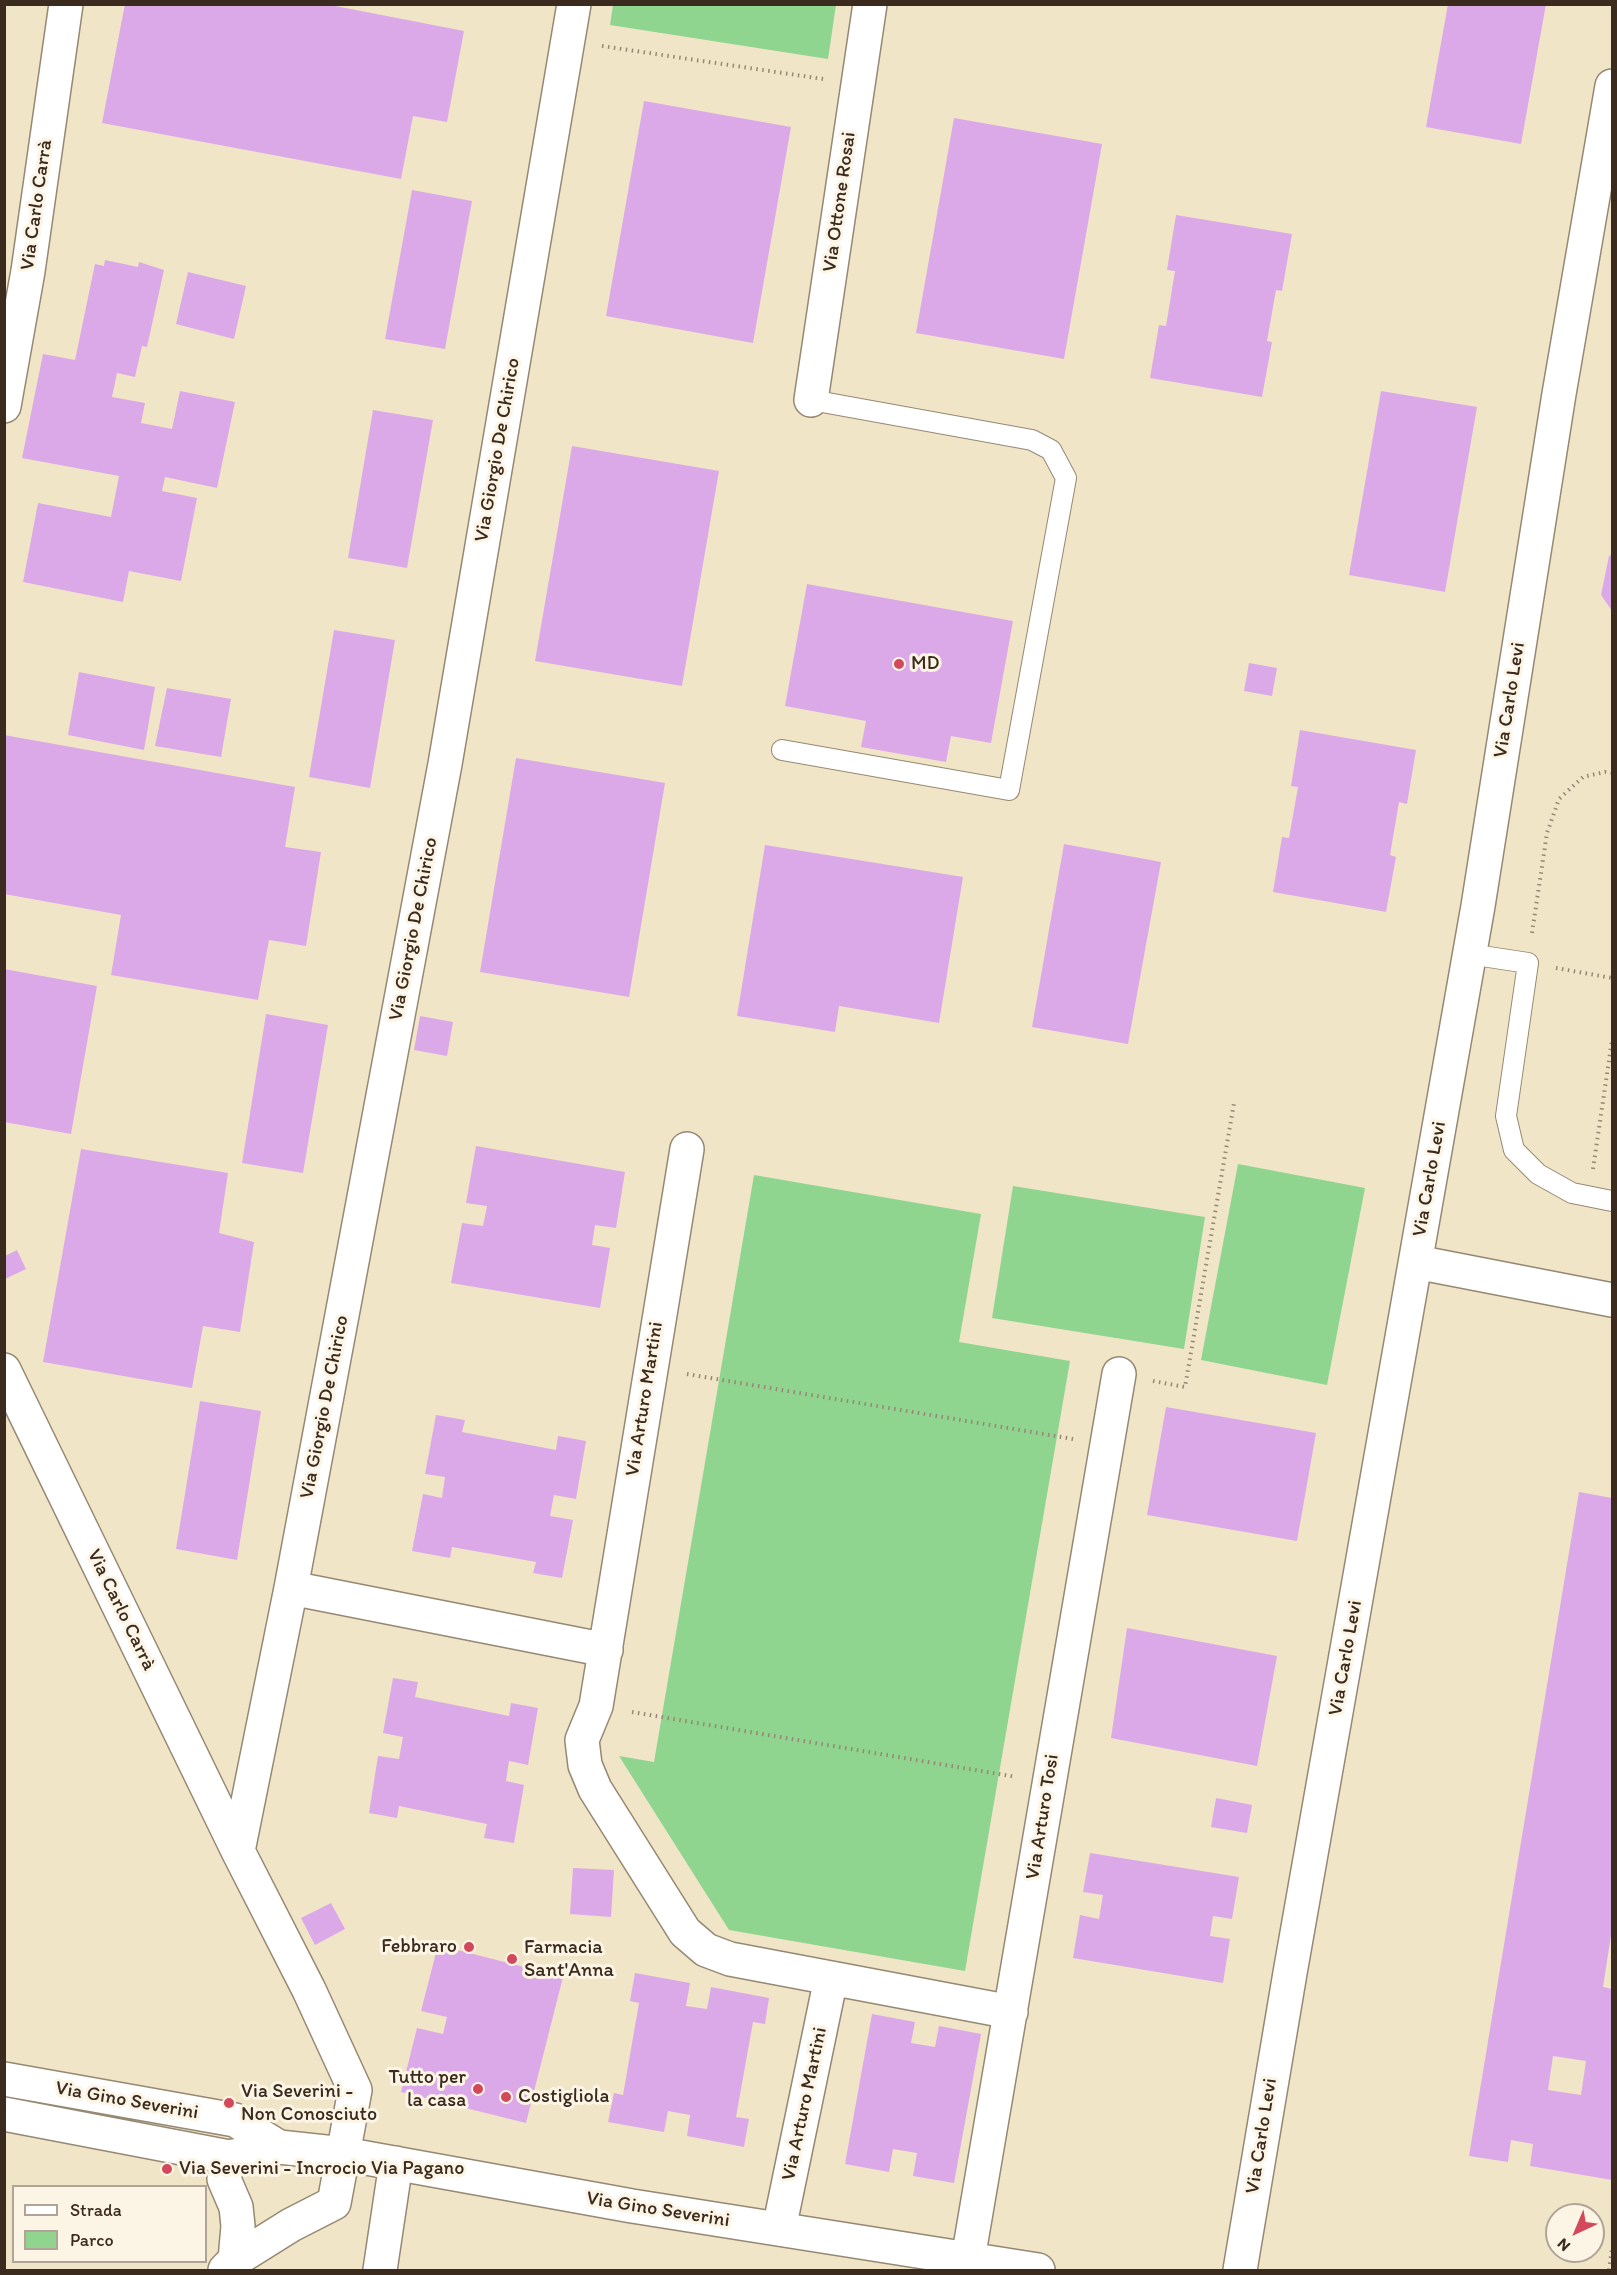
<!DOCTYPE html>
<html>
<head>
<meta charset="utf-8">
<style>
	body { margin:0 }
	#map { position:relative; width:1617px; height:2275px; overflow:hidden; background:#f1e5c8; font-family:Itim,sans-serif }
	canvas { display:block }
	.frame { position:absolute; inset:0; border:6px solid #3b2a1e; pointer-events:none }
	.legend { position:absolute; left:12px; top:2185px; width:195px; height:78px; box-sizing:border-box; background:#fcf5e5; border:2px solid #afa495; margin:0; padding:8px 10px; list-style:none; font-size:18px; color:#3b2a1e }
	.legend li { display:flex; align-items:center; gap:12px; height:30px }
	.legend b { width:30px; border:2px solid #afa495 }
	.north { position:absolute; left:1545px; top:2203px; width:60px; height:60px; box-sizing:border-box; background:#fcf5e5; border:2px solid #afa495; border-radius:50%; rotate:224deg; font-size:16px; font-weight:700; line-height:24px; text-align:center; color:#3b2a1e }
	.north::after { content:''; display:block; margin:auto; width:21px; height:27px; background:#d1495b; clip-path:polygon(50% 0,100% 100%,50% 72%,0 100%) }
</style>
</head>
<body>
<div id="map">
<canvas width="1617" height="2275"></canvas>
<div class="frame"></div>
<ul class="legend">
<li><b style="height:8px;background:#fff"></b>Strada</li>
<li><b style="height:16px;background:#8fd58f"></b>Parco</li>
</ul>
<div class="north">N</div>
</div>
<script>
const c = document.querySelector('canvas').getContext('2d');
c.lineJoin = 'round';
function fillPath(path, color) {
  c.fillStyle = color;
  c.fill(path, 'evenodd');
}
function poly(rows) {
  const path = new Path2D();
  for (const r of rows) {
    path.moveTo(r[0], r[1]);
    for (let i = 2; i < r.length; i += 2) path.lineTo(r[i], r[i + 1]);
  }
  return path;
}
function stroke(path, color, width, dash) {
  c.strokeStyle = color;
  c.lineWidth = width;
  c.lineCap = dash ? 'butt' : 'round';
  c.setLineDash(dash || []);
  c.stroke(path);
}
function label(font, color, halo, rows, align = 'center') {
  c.font = font + ' Itim,sans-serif';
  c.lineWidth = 6;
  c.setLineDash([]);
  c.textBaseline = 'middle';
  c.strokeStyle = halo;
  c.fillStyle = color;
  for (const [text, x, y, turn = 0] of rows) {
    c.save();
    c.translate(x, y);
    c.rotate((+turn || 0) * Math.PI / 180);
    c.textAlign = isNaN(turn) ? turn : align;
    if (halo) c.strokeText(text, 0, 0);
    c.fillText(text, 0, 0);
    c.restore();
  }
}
fillPath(poly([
	[613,5,613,4,836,5,828,59,610,25],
	[1238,1164,1365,1188,1327,1385,1201,1360],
	[754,1175,981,1214,959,1342,1070,1361,965,1971,729,1930,619,1756,654,1762],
	[1013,1186,1205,1217,1184,1349,992,1318]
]), '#8fd58f');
fillPath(poly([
	[125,4,325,4,464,31,447,122,413,116,401,179,102,123],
	[1448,4,1546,4,1521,144,1426,127],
	[644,101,791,127,753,343,606,316],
	[954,118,1102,144,1064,359,916,333],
	[412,190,472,201,445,349,385,339],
	[1176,215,1292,234,1282,291,1276,290,1267,341,1272,342,1262,397,1150,378,1159,325,1166,326,1175,271,1167,270],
	[105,260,138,267,139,262,164,270,147,347,142,346,135,377,117,373,112,397,145,403,141,423,172,429,180,391,235,402,217,488,165,477,162,491,197,498,181,581,129,571,123,602,23,582,38,503,111,517,119,476,22,458,43,354,75,360,95,264,104,266],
	[188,272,246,286,234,339,176,324],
	[1381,391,1477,407,1445,592,1349,575],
	[373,410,433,420,407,568,348,558],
	[572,446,719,471,682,686,535,661],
	[1612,554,1612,611,1601,595,1609,556],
	[807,584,1013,621,991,743,951,736,946,762,861,747,866,721,785,706],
	[334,630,395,640,370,788,309,777],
	[1249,663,1277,668,1272,696,1244,691],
	[79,672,155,687,144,750,68,735],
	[167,688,231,699,221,757,155,746],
	[1300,730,1416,750,1407,804,1399,802,1390,855,1396,857,1386,912,1273,892,1282,837,1289,838,1298,787,1291,786],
	[4,735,295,787,285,847,321,852,306,946,269,940,258,1000,111,975,121,915,4,894],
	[516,758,665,783,629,997,480,972],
	[1064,844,1161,862,1128,1044,1032,1027],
	[765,845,963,877,939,1023,839,1006,835,1032,737,1016],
	[4,969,97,986,71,1134,4,1122],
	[266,1014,328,1025,303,1173,242,1163],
	[420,1016,453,1022,447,1056,414,1050],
	[476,1146,625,1172,616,1228,595,1225,592,1245,610,1248,600,1308,451,1283,462,1223,483,1226,487,1206,466,1203],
	[81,1149,228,1173,219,1233,254,1242,240,1332,203,1326,192,1388,43,1362],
	[17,1250,26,1269,5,1279,5,1256],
	[200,1401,261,1411,237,1560,176,1549],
	[1166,1407,1316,1433,1297,1541,1147,1515],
	[436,1415,465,1420,462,1432,556,1450,558,1436,586,1441,576,1499,554,1495,550,1516,573,1520,562,1578,533,1573,536,1562,452,1547,450,1558,412,1551,423,1494,442,1498,445,1477,425,1474],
	[1579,1492,1612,1498,1612,1929,1603,1987,1612,1989,1612,2180,1530,2166,1533,2144,1511,2140,1508,2162,1469,2156],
	[1553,2056,1586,2061,1581,2095,1548,2090],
	[1127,1628,1277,1656,1257,1766,1111,1738],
	[393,1678,418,1682,415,1697,509,1716,511,1703,538,1708,528,1765,509,1761,506,1781,524,1785,514,1843,484,1838,487,1824,399,1806,397,1818,369,1813,378,1756,399,1759,403,1737,383,1733],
	[1216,1798,1252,1805,1247,1833,1211,1827],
	[1090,1853,1239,1877,1232,1919,1213,1916,1210,1936,1230,1939,1223,1983,1073,1958,1080,1915,1099,1919,1103,1895,1083,1892],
	[573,1868,614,1870,611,1917,570,1914],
	[331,1903,345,1929,315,1945,301,1918],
	[438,1945,563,1977,526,2123,401,2092,417,2028,443,2034,447,2017,421,2011],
	[635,1973,690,1983,686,2006,707,2009,711,1987,769,1998,765,2024,753,2022,736,2117,749,2119,744,2147,687,2136,690,2115,668,2111,664,2132,608,2122,614,2093,623,2095,639,2003,630,2001],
	[872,2014,915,2022,911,2043,935,2047,939,2026,981,2034,954,2183,913,2176,917,2153,893,2149,889,2172,845,2164]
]), '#dca9e8');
const service = poly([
	[782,750,1009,790,1066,478,1051,450,1032,440,811,400],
	[1469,954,1528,963,1506,1116,1514,1150,1538,1174,1572,1193,1612,1201]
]);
const minor = poly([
	[811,400,870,4],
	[4,406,28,271,66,4],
	[687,1149,596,1706,582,1740,585,1765,595,1789,685,1932,706,1950,730,1959,1011,2012],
	[1416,1262,1612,1300],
	[4,1370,238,1851,309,1990,355,2090,334,2203,291,2225,235,2260,225,2270],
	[291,1588,606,1650],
	[238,1851,291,1588,445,764,574,4],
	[4,2079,235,2120,279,2147],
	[4,2114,229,2157,279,2147,344,2154,632,2206,1038,2270],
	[229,2157,224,2179,236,2207,238,2226,235,2260],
	[779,2229,831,1978],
	[968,2259,1119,1374],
	[380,2270,396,2163],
	[1240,2270,1290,1973,1478,906,1559,394,1612,86]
]);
stroke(service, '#968873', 22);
stroke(minor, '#968873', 36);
stroke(poly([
	[602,46,823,79],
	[1532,933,1547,833,1559,799,1583,777,1605,772,1612,773],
	[1556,968,1612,978],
	[1593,1169,1612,1040],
	[687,1374,1073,1439],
	[1153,1381,1185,1387,1234,1103],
	[632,1712,1016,1777],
	[1609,2270,1612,2248]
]), '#968873', 4, [1.5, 4.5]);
stroke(service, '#fff', 20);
stroke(minor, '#fff', 33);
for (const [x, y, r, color] of [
	[899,664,6,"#d1495b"],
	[469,1947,6,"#d1495b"],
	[512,1959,6,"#d1495b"],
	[478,2089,6,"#d1495b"],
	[506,2097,6,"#d1495b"],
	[229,2103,6,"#d1495b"],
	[167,2169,6,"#d1495b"]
]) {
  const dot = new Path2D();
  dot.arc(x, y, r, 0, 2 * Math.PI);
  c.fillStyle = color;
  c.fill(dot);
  stroke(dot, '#fcf5e5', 2);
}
label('20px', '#3b2a1e', '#fcf5e5', [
	["Via Ottone Rosai",840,202,-82],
	["Via Carlo Carrà",37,205,-82],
	["Via Giorgio De Chirico",498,450,-80],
	["Via Carlo Levi",1510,700,-81],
	["Via Giorgio De Chirico",414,929,-79],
	["Via Carlo Levi",1430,1179,-80],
	["Via Arturo Martini",645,1399,-81],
	["Via Giorgio De Chirico",325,1407,-79],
	["Via Carlo Carrà",121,1610,64],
	["Via Carlo Levi",1346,1658,-80],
	["Via Arturo Tosi",1043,1817,-81],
	["Via Gino Severini",127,2101,10],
	["Via Arturo Martini",805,2104,-78],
	["Via Carlo Levi",1262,2136,-81],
	["Via Gino Severini",658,2210,9]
]);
label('20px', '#3b2a1e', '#fcf5e5', [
	["MD",911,664],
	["Febbraro",457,1947,"right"],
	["Farmacia",524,1948],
	["Sant'Anna",524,1971],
	["Tutto per",466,2078,"right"],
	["la casa",466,2101,"right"],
	["Via Severini -",241,2092],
	["Non Conosciuto",241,2115],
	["Costigliola",518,2097],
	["Via Severini - Incrocio Via Pagano",179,2169]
], 'left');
</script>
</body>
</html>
